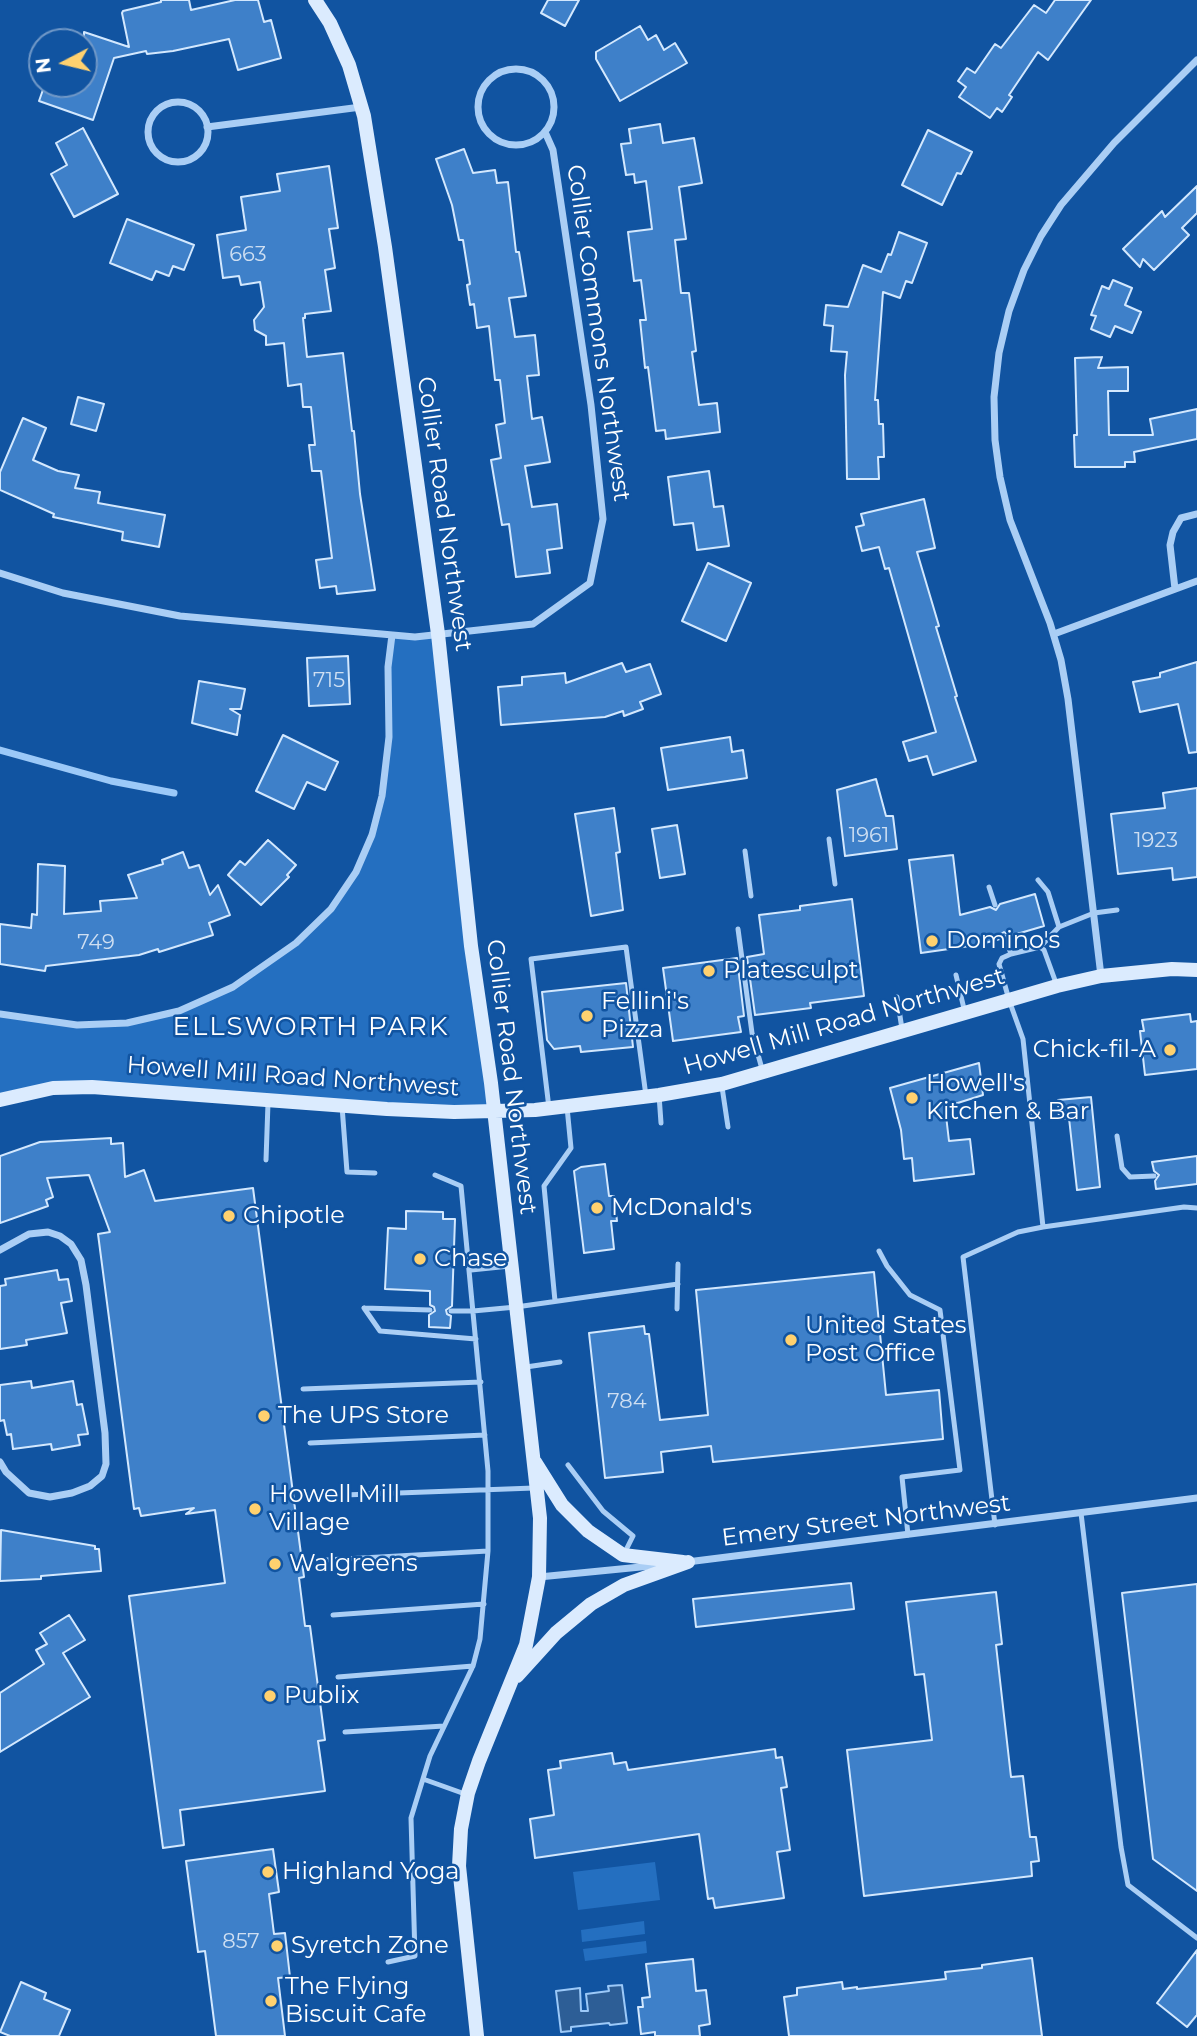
<!DOCTYPE html>
<html>
<head>
<meta charset="utf-8">
<style>
	body { margin:0 }
	#map { position:relative; width:1197px; height:2036px; overflow:hidden; background:#1154a1; font-family:Montserrat,sans-serif }
	canvas { display:block }
	.north { position:absolute; left:28px; top:28px; width:70px; height:70px; box-sizing:border-box; background:#1154a1; border:2px solid #7098c7; border-radius:50%; rotate:263deg; font-size:19px; font-weight:700; line-height:28px; text-align:center; color:#fff }
	.north::after { content:''; display:block; margin:auto; width:24px; height:32px; background:#ffd16f; clip-path:polygon(50% 0,100% 100%,50% 72%,0 100%) }
</style>
</head>
<body>
<div id="map">
<canvas width="1197" height="2036"></canvas>
<div class="north">N</div>
</div>
<script>
const c = document.querySelector('canvas').getContext('2d');
c.lineJoin = 'round';
function fillPath(path, color) {
  c.fillStyle = color;
  c.fill(path, 'evenodd');
}
function poly(rows) {
  const path = new Path2D();
  for (const r of rows) {
    if (r.length === 3) {
      path.moveTo(r[0] + r[2], r[1]);
      path.arc(r[0], r[1], r[2], 0, 2 * Math.PI);
      continue;
    }
    path.moveTo(r[0], r[1]);
    for (let i = 2; i < r.length; i += 2) path.lineTo(r[i], r[i + 1]);
  }
  return path;
}
function stroke(path, color, width, dash) {
  c.strokeStyle = color;
  c.lineWidth = width;
  c.lineCap = dash ? 'butt' : 'round';
  c.setLineDash(dash || []);
  c.stroke(path);
}
function label(font, color, halo, rows, align = 'center') {
  c.font = font + ' Montserrat,sans-serif';
  c.lineWidth = 5;
  c.setLineDash([]);
  c.textBaseline = 'middle';
  c.strokeStyle = halo;
  c.fillStyle = color;
  for (const [text, x, y, turn = 0] of rows) {
    c.save();
    c.translate(x, y);
    c.rotate((+turn || 0) * Math.PI / 180);
    c.textAlign = isNaN(turn) ? turn : align;
    if (halo) c.strokeText(text, 0, 0);
    c.fillText(text, 0, 0);
    c.restore();
  }
}
fillPath(poly([
	[438,634,494,1111,57,1083,0,1100,0,1014,77,1025,127,1023,179,1011,233,987,296,943,331,909,356,872,382,796,392,635],
	[655,1862,660,1900,578,1910,573,1872],
	[644,1921,645,1934,582,1942,581,1930],
	[646,1941,647,1953,585,1961,583,1949]
]), '#246fc0');
const water = poly([
	[622,1985,627,2023,610,2025,609,2023,571,2027,571,2031,561,2032,556,1991,580,1988,581,2011,588,2011,586,1994,609,1991,608,1986,622,1985]
]);
fillPath(water, '#2d5e96');
stroke(water, '#9cc9f8', 2);
stroke(poly([
	[0,750,111,781,174,793]
]), '#9cc9f8', 7);
const building = poly([
	[161,0,189,0,191,10,235,0,258,0,264,22,271,20,281,58,238,70,229,39,173,51,147,54,146,51,114,58,93,120,39,101,45,84,84,84,84,32,129,47,122,13,123,11,161,2,161,0],
	[548,0,579,0,565,26,541,13,548,0],
	[1055,0,1091,0,1048,60,1038,52,1009,95,1012,97,1002,112,997,108,990,118,959,97,966,87,958,81,967,68,975,73,995,44,1001,48,1034,5,1046,13,1055,0],
	[640,26,648,40,656,35,664,50,675,43,687,63,620,101,596,59,596,52,640,26],
	[660,124,663,143,694,138,702,183,679,187,686,239,675,240,681,293,689,293,696,351,692,352,699,405,717,403,720,432,666,439,665,430,656,431,648,367,645,368,640,320,646,320,641,280,634,281,628,232,652,229,646,181,635,183,634,174,626,175,621,144,631,143,629,129,660,124],
	[83,128,118,194,74,217,51,174,67,165,56,143,83,128],
	[928,130,972,152,961,174,957,173,942,205,902,185,928,130],
	[464,149,473,173,495,170,497,183,508,182,516,252,519,252,526,296,509,298,515,337,535,335,539,375,527,376,532,419,542,417,550,462,525,466,532,507,557,504,562,548,547,550,550,573,516,577,509,524,502,525,491,460,501,458,496,425,505,423,500,380,495,380,489,326,477,328,474,304,470,305,467,285,470,284,463,240,459,240,452,205,436,159,464,149],
	[329,166,338,228,329,229,335,268,325,270,331,311,305,314,305,318,303,318,307,357,343,353,352,431,354,431,360,494,375,590,337,594,336,586,320,588,316,560,332,558,321,471,312,471,309,445,315,445,311,407,303,407,301,384,288,386,284,343,266,345,266,336,255,330,254,320,264,307,260,282,241,285,239,276,223,278,217,235,246,230,241,197,280,191,277,174,329,166],
	[1197,186,1197,213,1182,228,1189,235,1154,270,1143,259,1140,267,1123,249,1162,211,1165,217,1197,186],
	[127,219,194,245,184,270,173,266,169,276,156,271,152,280,110,263,127,219],
	[899,232,927,243,912,283,906,281,900,298,883,292,875,400,878,400,879,424,883,424,884,457,878,457,879,479,847,479,845,375,847,352,831,351,833,326,824,325,826,305,848,307,863,265,881,272,888,254,891,255,899,232],
	[1113,280,1132,288,1125,305,1141,312,1132,333,1115,326,1110,337,1091,329,1096,316,1091,315,1102,286,1109,289,1113,280],
	[1102,357,1098,368,1128,367,1128,391,1108,391,1109,435,1153,435,1150,419,1197,409,1197,439,1134,452,1135,462,1125,462,1125,467,1075,467,1074,435,1077,435,1075,358,1102,357],
	[78,397,104,404,96,431,71,424,78,397],
	[23,418,46,428,33,460,58,471,79,475,75,488,100,492,98,503,165,515,159,547,122,540,123,532,53,517,54,514,0,490,0,472,23,418],
	[709,471,714,507,723,506,729,546,697,550,693,523,674,525,668,477,709,471],
	[924,499,935,548,917,552,939,626,936,627,957,696,955,697,976,761,933,775,927,756,909,761,903,742,936,732,889,568,885,569,879,547,862,551,856,527,864,525,861,514,924,499],
	[708,563,751,583,726,641,682,621,708,563],
	[348,656,350,704,309,706,307,658,348,656],
	[1197,662,1197,752,1189,753,1178,704,1140,712,1133,682,1160,677,1160,673,1197,662],
	[622,663,626,672,650,664,661,694,640,702,643,709,624,716,623,711,605,717,501,725,498,687,522,685,522,677,565,673,566,683,622,663],
	[199,681,245,689,241,709,230,709,240,715,237,735,192,723,199,681],
	[283,735,338,762,325,790,307,782,294,809,256,791,283,735],
	[730,737,732,752,743,750,747,778,668,790,661,748,730,737],
	[876,779,886,816,893,816,897,849,845,856,837,790,876,779],
	[1197,788,1197,877,1173,880,1172,868,1118,874,1111,814,1165,808,1163,793,1197,788],
	[614,808,620,852,616,853,623,910,591,916,575,814,614,808],
	[677,825,685,874,660,878,652,829,677,825],
	[268,840,296,865,287,875,289,877,261,905,228,875,240,861,245,865,268,840],
	[183,852,189,868,199,865,210,895,218,885,230,915,209,923,213,935,159,952,158,949,139,955,46,966,45,971,0,964,0,924,31,928,32,914,37,915,38,864,65,866,64,914,101,911,100,901,137,898,128,875,163,864,162,860,183,852],
	[953,855,960,915,990,907,996,910,1000,904,1035,894,1044,926,1010,936,1004,932,1001,934,1000,939,977,945,921,953,909,860,953,855],
	[852,899,864,996,810,1003,811,1008,755,1015,747,957,764,954,759,915,800,910,800,906,852,899],
	[737,958,744,1016,738,1017,741,1032,673,1041,663,968,737,958],
	[626,983,633,1047,581,1052,580,1046,554,1049,547,1040,542,992,626,983],
	[1190,1014,1191,1022,1197,1021,1197,1069,1145,1075,1140,1031,1144,1031,1142,1020,1190,1014],
	[979,1063,983,1095,945,1107,949,1141,970,1139,974,1174,914,1181,912,1158,904,1159,901,1130,890,1088,979,1063],
	[1091,1097,1100,1187,1077,1190,1069,1118,1059,1119,1058,1100,1091,1097],
	[111,1138,111,1144,123,1143,125,1177,144,1170,155,1201,253,1188,304,1577,299,1578,305,1626,310,1626,325,1740,318,1741,325,1791,180,1810,184,1845,163,1848,129,1596,225,1583,215,1510,186,1514,194,1508,141,1516,139,1508,134,1509,98,1234,110,1232,89,1175,47,1178,53,1197,46,1200,48,1206,0,1223,0,1156,40,1142,111,1138],
	[1197,1156,1197,1184,1156,1189,1155,1181,1159,1175,1154,1171,1152,1162,1197,1156],
	[605,1164,609,1196,614,1196,617,1221,611,1221,614,1249,584,1253,574,1171,581,1167,605,1164],
	[406,1211,443,1212,443,1219,455,1219,452,1306,446,1310,447,1314,451,1316,450,1328,429,1327,429,1315,435,1311,434,1307,430,1305,430,1291,385,1289,388,1228,406,1229,406,1211],
	[57,1270,59,1280,68,1279,72,1301,61,1303,67,1333,26,1340,27,1345,0,1349,0,1286,6,1285,5,1279,57,1270],
	[874,1272,886,1395,939,1390,943,1439,713,1462,711,1446,661,1452,663,1472,605,1478,589,1333,644,1326,645,1334,649,1334,660,1420,708,1415,696,1290,874,1272],
	[31,1381,32,1388,73,1381,77,1405,82,1404,88,1434,78,1435,80,1445,52,1450,51,1444,13,1449,11,1434,7,1435,4,1420,0,1421,0,1385,31,1381],
	[1,1530,95,1546,95,1549,99,1549,101,1571,41,1576,41,1579,0,1581,1,1530],
	[851,1583,854,1609,696,1627,693,1599,851,1583],
	[1197,1584,1197,1891,1153,1859,1122,1593,1197,1584],
	[996,1592,1002,1644,996,1645,1011,1777,1023,1776,1030,1837,1036,1837,1039,1861,1031,1862,1032,1876,864,1896,847,1750,932,1740,924,1674,915,1675,906,1602,996,1592],
	[69,1615,85,1640,63,1653,90,1697,0,1752,0,1693,44,1664,36,1650,47,1644,40,1633,69,1615],
	[775,1749,776,1758,782,1757,787,1787,781,1788,790,1850,777,1852,784,1898,715,1908,713,1898,708,1899,699,1834,535,1858,530,1819,554,1815,548,1770,561,1768,560,1761,612,1753,614,1764,626,1762,628,1770,775,1749],
	[273,1849,279,1892,269,1894,274,1934,285,1933,290,1977,278,1978,285,2036,216,2036,205,1951,198,1952,186,1861,273,1849],
	[1197,1950,1197,2015,1187,2027,1157,2003,1197,1950],
	[1032,1958,1042,2036,789,2036,784,1997,797,1995,797,1988,842,1982,843,1989,857,1987,857,1989,946,1979,945,1972,982,1968,982,1965,1032,1958],
	[693,1959,696,1991,706,1990,710,2024,699,2026,700,2036,655,2036,655,2032,641,2034,638,2007,643,2007,642,1998,650,1997,646,1964,693,1959],
	[21,1982,46,1993,44,1999,70,2010,59,2036,10,2036,0,2032,21,1982]
]);
fillPath(building, '#3e80c9');
stroke(building, '#d3e8fe', 2);
stroke(poly([
	[829,839,835,884],
	[745,851,751,896],
	[1038,880,1048,892,1059,927],
	[989,887,995,905],
	[738,929,752,1033,762,1069],
	[1005,937,1011,954],
	[1040,947,1059,927,1094,913,1117,910],
	[956,975,965,1013],
	[897,997,902,1029],
	[722,1087,728,1127],
	[659,1095,661,1123],
	[342,1106,347,1172,375,1173],
	[549,1108,531,959,626,947,646,1096],
	[1117,1136,1122,1168,1130,1177,1154,1176],
	[266,1160,268,1103],
	[1043,1227,1184,1207,1197,1208],
	[879,1251,887,1266,910,1295,940,1310,960,1470,902,1477,908,1535],
	[471,1270,510,1266],
	[555,1301,544,1186,571,1148,567,1107],
	[364,1308,380,1331,476,1339],
	[364,1308,430,1310],
	[677,1309,678,1264],
	[451,1311,473,1311,516,1307,678,1284],
	[526,1367,560,1362],
	[303,1389,481,1382],
	[310,1443,485,1435],
	[568,1465,603,1511,633,1536,625,1552],
	[317,1496,534,1488],
	[1081,1513,1121,1847,1128,1885,1197,1938],
	[995,1525,963,1257,1018,1232,1043,1227,1023,1039,1009,1000,999,964,1002,958,1011,954,1040,947,1044,950,1056,983],
	[326,1560,488,1551],
	[333,1615,484,1604],
	[338,1677,473,1666],
	[345,1732,444,1726],
	[423,1779,465,1794],
	[388,1962,415,1956,411,1818,430,1756,473,1666,480,1639,488,1551,488,1471,461,1186,435,1175]
]), '#aacef5', 5);
stroke(poly([
	[516,107,38],
	[178,132,30],
	[207,127,361,107],
	[0,573,63,593,180,616,415,637,533,624,590,583,603,519,591,405,553,150,545,132],
	[1175,589,1170,545,1173,532,1181,518,1197,514],
	[1054,634,1197,581],
	[1101,976,1068,699,1061,660,1050,623,1010,520,1000,477,995,440,994,397,999,353,1009,311,1024,270,1041,236,1061,205,1114,143,1197,60],
	[0,1014,77,1025,127,1023,179,1011,233,987,296,943,331,909,356,872,372,835,382,796,389,737,388,667,392,635],
	[0,1250,29,1234,48,1232,60,1236,71,1244,81,1260,86,1285,105,1433,106,1464,102,1476,90,1486,72,1493,50,1497,29,1493,6,1472,0,1462],
	[687,1562,1197,1498],
	[539,1577,661,1565]
]), '#aacef5', 7);
stroke(poly([
	[315,0,330,23,349,65,364,116,385,247,438,634,471,946,491,1083,540,1518,539,1577,526,1645,479,1761,468,1793,461,1829,459,1866,477,2036],
	[0,1100,53,1088,92,1087,387,1109,454,1112,535,1110,659,1095,722,1084,1057,986,1101,976,1172,969,1197,970],
	[535,1462,562,1505,588,1531,623,1555,683,1562],
	[517,1676,556,1633,591,1604,624,1585,688,1562]
]), '#dbebfe', 14);
for (const [x, y, r, color] of [
	[932,941,7,"#ffd16f"],
	[709,971,7,"#ffd16f"],
	[587,1016,7,"#ffd16f"],
	[1170,1050,7,"#ffd16f"],
	[912,1098,7,"#ffd16f"],
	[597,1208,7,"#ffd16f"],
	[229,1216,7,"#ffd16f"],
	[420,1259,7,"#ffd16f"],
	[791,1340,7,"#ffd16f"],
	[264,1416,7,"#ffd16f"],
	[255,1509,7,"#ffd16f"],
	[275,1564,7,"#ffd16f"],
	[270,1696,7,"#ffd16f"],
	[268,1872,7,"#ffd16f"],
	[277,1946,7,"#ffd16f"],
	[271,2001,7,"#ffd16f"]
]) {
  const dot = new Path2D();
  dot.arc(x, y, r, 0, 2 * Math.PI);
  c.fillStyle = color;
  c.fill(dot);
  stroke(dot, '#1154a1', 2.5);
}
label('21px', '#cfdff2', null, [
	["663",248,255],
	["715",329,681],
	["1961",869,836],
	["1923",1156,841],
	["749",96,943],
	["784",627,1402],
	["857",241,1942]
]);
label('24px', '#fff', '#1154a1', [
	["Collier Commons Northwest",598,333,82],
	["Collier Road Northwest",444,514,82],
	["Howell Mill Road Northwest",844,1022,-16],
	["Howell Mill Road Northwest",293,1077,4],
	["Collier Road Northwest",511,1077,83],
	["Emery Street Northwest",866,1521,-7]
]);
label('24px', '#fff', '#1154a1', [
	["Domino's",946,941],
	["Platesculpt",723,971],
	["Fellini's",601,1002],
	["Pizza",601,1030],
	["Chick-fil-A",1156,1050,"right"],
	["Howell's",926,1084],
	["Kitchen & Bar",926,1112],
	["McDonald's",611,1208],
	["Chipotle",243,1216],
	["Chase",434,1259],
	["United States",805,1326],
	["Post Office",805,1354],
	["The UPS Store",278,1416],
	["Howell Mill",269,1495],
	["Village",269,1523],
	["Walgreens",289,1564],
	["Publix",284,1696],
	["Highland Yoga",282,1872],
	["Syretch Zone",291,1946],
	["The Flying",285,1987],
	["Biscuit Cafe",285,2015]
], 'left');
c.letterSpacing = '2px';
label('26px', '#fff', '#1154a1', [
	["ELLSWORTH PARK",311,1027]
]);
c.letterSpacing = '0px';
</script>
</body>
</html>
